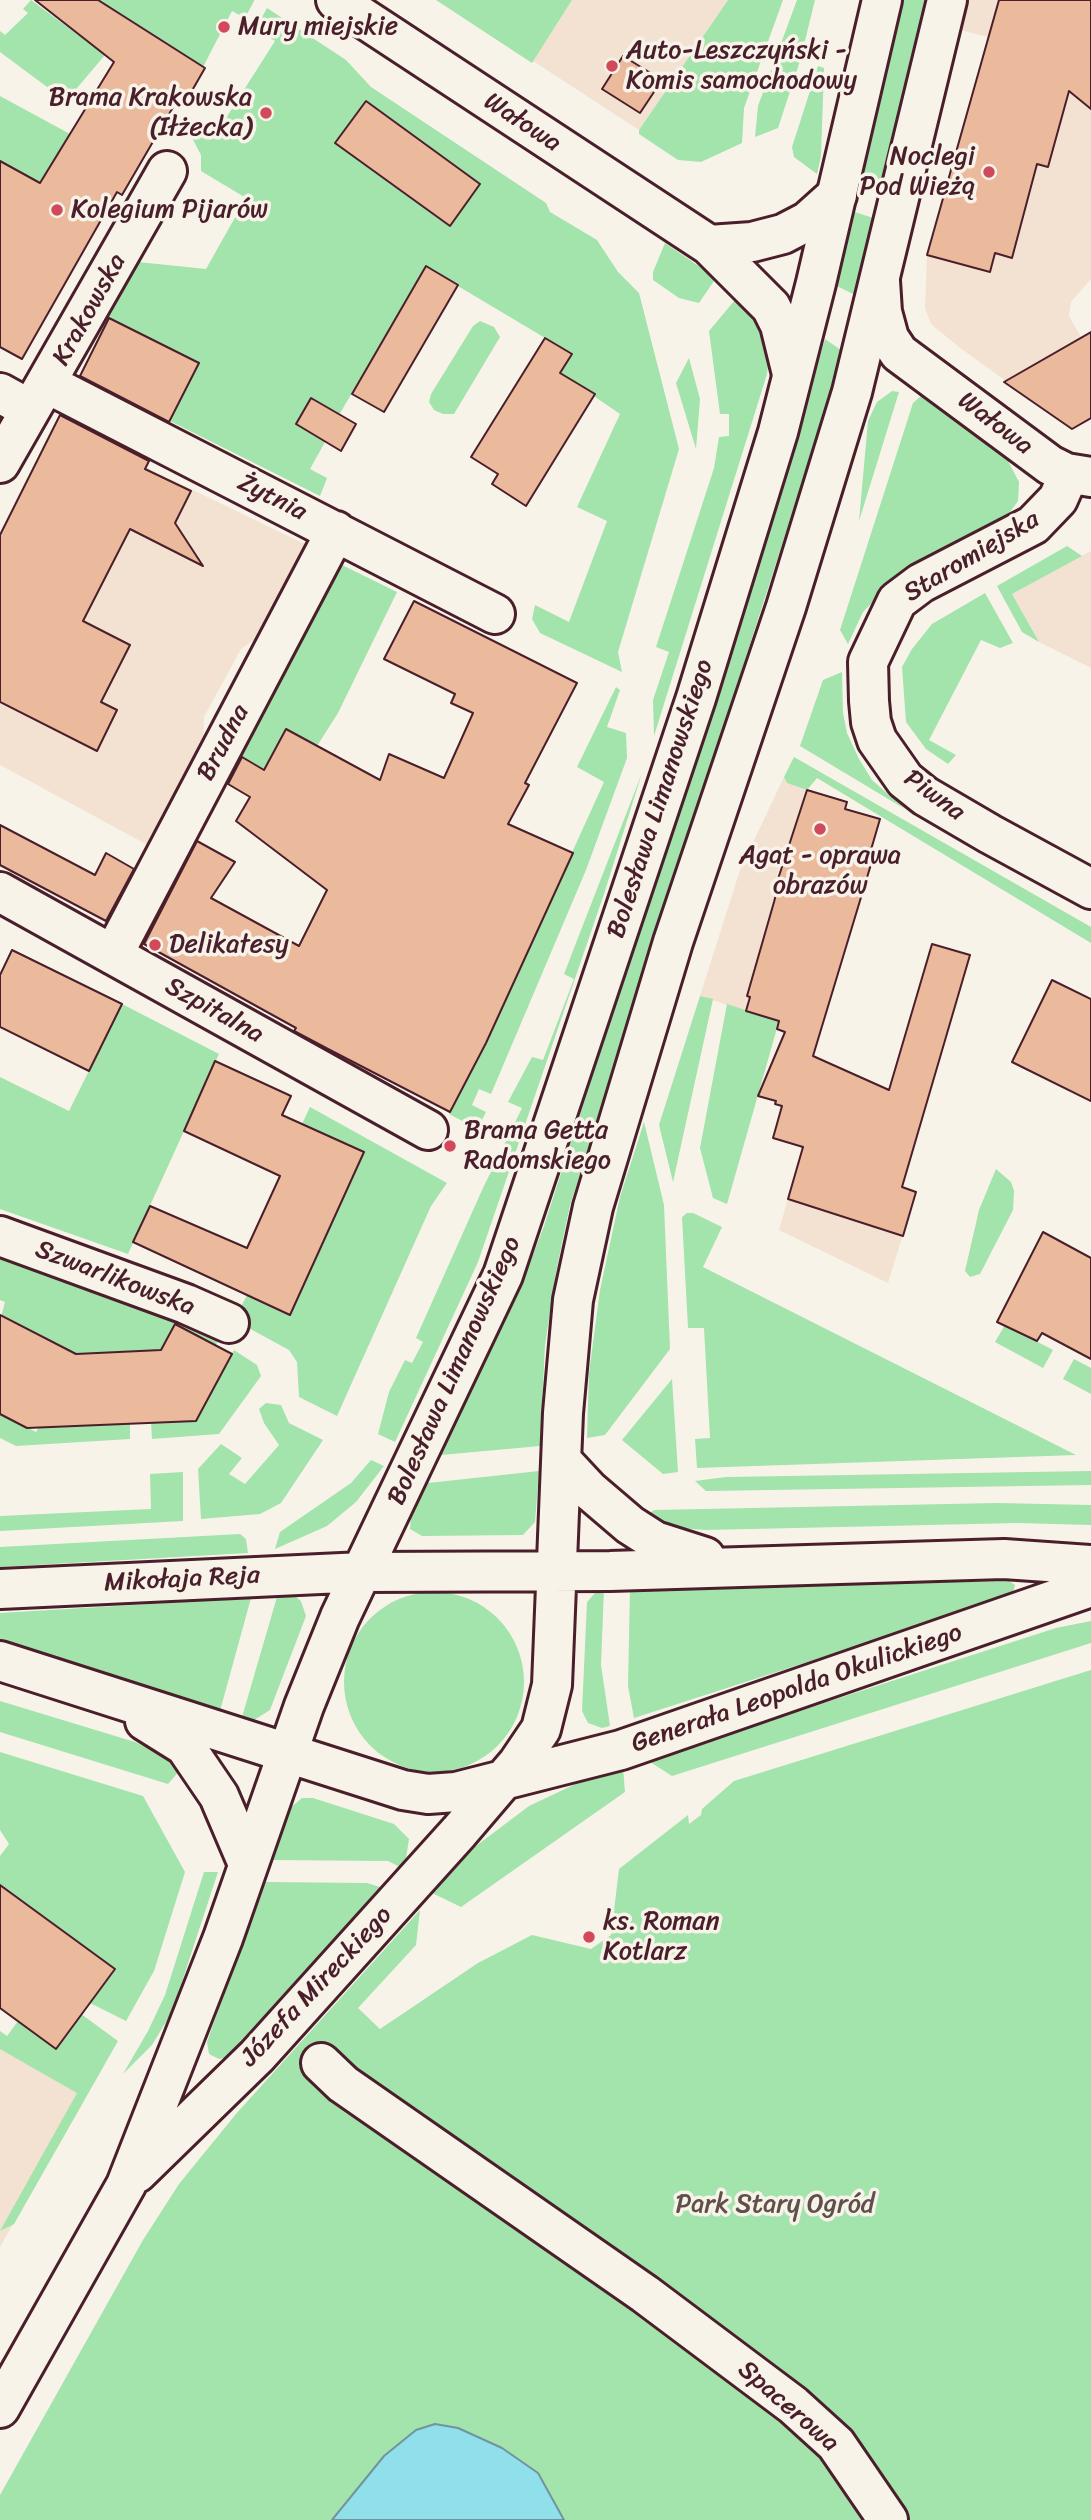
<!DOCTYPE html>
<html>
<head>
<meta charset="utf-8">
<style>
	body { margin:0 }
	canvas { display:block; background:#f7f3e8 }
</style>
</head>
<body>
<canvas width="1091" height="2520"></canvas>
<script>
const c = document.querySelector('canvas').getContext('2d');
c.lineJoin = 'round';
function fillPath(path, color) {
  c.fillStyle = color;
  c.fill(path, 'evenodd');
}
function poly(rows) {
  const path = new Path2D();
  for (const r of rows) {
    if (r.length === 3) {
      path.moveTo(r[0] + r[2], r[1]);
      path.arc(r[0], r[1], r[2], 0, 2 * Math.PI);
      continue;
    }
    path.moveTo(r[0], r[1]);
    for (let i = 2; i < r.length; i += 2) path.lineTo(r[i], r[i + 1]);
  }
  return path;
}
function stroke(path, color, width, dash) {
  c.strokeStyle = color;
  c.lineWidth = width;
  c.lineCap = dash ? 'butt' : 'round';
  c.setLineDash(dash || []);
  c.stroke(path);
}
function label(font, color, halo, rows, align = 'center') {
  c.font = font + ' Sriracha,sans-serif';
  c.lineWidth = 7;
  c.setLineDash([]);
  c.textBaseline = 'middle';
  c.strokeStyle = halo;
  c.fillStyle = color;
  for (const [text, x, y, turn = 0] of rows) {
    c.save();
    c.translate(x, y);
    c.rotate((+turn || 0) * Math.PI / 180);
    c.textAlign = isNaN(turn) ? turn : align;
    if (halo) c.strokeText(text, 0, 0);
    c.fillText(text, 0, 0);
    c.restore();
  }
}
fillPath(poly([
	[572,0,728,0,639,130,533,61],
	[967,0,1091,0,1091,279,1071,302,1069,316,1081,337,1086,334,1091,342,1091,418,1072,429,959,347,931,324,925,308,927,255,988,37,960,30],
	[56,424,311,547,268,630,241,649,204,717,203,754,155,849,0,765,0,535],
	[1091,551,1091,668,1039,642,1012,594],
	[784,777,788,783,807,790,776,878,780,879,774,902,778,903,752,979,746,1011,700,996,740,870],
	[827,1063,926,1105,902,1187,916,1192,888,1283,779,1230],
	[0,2046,89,2092,0,2247]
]), '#f3e2d1');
fillPath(poly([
	[31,0,105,55,66,101,0,52,0,31,5,35,28,13,23,9],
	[98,0,254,0,254,1,245,18,232,11,203,67],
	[436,0,572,0,532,63],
	[728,0,783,0,744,108,742,143,701,162,678,160,639,134,639,130],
	[797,0,815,0,800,61,778,128,755,137,758,106],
	[904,0,925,0,880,194,860,189],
	[267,8,346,60,371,87,546,203,550,212,597,240,618,272,639,293,679,449,618,652,622,672,540,633,532,619,535,605,569,622,607,521,577,507,620,414,560,373,572,354,426,267,339,415,312,398,296,424,325,442,310,469,327,478,320,496,170,421,199,363,108,317,138,262,206,269,246,198,201,171,201,155,190,134,210,120,221,126,275,41,256,28],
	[818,66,824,68,821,156,817,174,794,157,792,147],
	[0,96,70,134,40,183,0,161],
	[855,212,873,218,855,295,837,286],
	[665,243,716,278,699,303,679,298,653,280,653,272],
	[740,294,758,315,769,354,767,374,654,736,653,700,669,652,656,647,714,468,719,437,729,436,729,414,720,414,709,331],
	[480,321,494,327,500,337,454,414,443,414,434,410,429,402,431,394,473,326],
	[825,339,841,350,821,423,570,1205,556,1272,545,1345,540,1446,441,1455,524,1278,544,1226,773,517],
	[689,358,700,399,696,449,676,383],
	[892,391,899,392,859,521,868,421,877,402],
	[921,396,1008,461,1019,482,1018,501,1005,519,900,574,863,612,848,644,840,630,913,403],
	[1067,546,1082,556,1012,594,1039,642,1022,632,997,586],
	[342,565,397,592,338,713,317,746,264,770,235,753],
	[985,593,1013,643,1000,648,981,640,929,740,956,755,948,764,926,749,906,722,902,667,912,649,932,624],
	[842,672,843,713,847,733,859,759,872,780,905,809,800,746,823,680],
	[616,687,620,690,607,727,626,733,627,758,586,870,491,1094,479,1089,472,1105,486,1112,482,1120,468,1124,449,1114,486,1042,604,782,577,767],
	[794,757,1091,927,1091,943,817,778,807,790,787,783,784,777],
	[642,773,604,894,478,1262,395,1442,378,1434,389,1392,405,1360,412,1363,423,1342,416,1338,483,1188,522,1108,508,1102,532,1057,543,1060,574,979,564,974],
	[700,996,713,999,673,1182,659,1125],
	[122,1004,219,1054,128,1254,0,1209,0,1077,69,1111],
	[727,1004,779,1021,727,1204,713,1198,700,1148],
	[310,1107,447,1183,431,1206,337,1416,299,1397,297,1362,289,1350,243,1325,221,1304,216,1295,242,1305,247,1295,290,1314,364,1152,302,1124],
	[644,1122,664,1205,670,1349,605,1435,587,1438,589,1373,600,1290,620,1197],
	[996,1169,1011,1182,1014,1191,1013,1210,980,1274,970,1277,965,1271,979,1210],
	[687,1213,693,1213,722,1227,703,1267,1076,1455,697,1468,695,1439,710,1438,704,1328,688,1328,682,1217],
	[0,1259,163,1315,221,1332,216,1345,175,1324,161,1350,76,1354,9,1319,0,1321,5,1302,0,1300],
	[1005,1325,1053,1350,1043,1368,995,1342],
	[234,1350,257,1365,261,1376,219,1434,152,1439,151,1423,196,1421],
	[1074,1359,1091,1368,1091,1394,1063,1379],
	[672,1379,678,1472,663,1474,622,1440],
	[266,1403,281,1405,289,1423,323,1440,281,1503,260,1514,201,1519,198,1469,221,1444,242,1458,229,1474,245,1484,279,1445,264,1423,259,1409],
	[0,1408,1,1414,36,1432,46,1416,65,1426,130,1424,130,1439,16,1446,0,1438],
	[371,1460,384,1466,356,1502,327,1526,275,1549,280,1532,351,1483],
	[539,1471,535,1522,523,1535,422,1536,410,1529,411,1516,428,1483],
	[1091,1471,1091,1485,706,1491,695,1481,726,1477],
	[183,1472,183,1521,0,1531,0,1516,151,1509,150,1474],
	[997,1503,1091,1505,1091,1525,1018,1523,706,1530,678,1528,646,1516,654,1510],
	[240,1534,246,1539,248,1553,0,1567,0,1547],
	[1009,1581,1015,1585,1012,1596,634,1718,628,1686,630,1587],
	[604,1588,601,1665,610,1726,602,1728,588,1723,582,1711,587,1602,595,1593],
	[434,1682,90],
	[277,1597,296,1597,301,1601,306,1616,270,1710,254,1720,242,1717],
	[251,1598,220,1711,0,1642,0,1613],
	[1091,1621,1091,1643,672,1776,647,1760,1056,1628],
	[1091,1670,1091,2520,564,2520,538,2473,502,2448,458,2428,384,2456,332,2520,0,2520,0,2495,143,2240,179,2184,236,2114,420,1910,416,1945,358,2008,380,2029,478,1963,532,1935,591,1949,611,1935,619,1869,688,1815,689,1824,701,1815,702,1809,734,1781],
	[0,1701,135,1742,168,1758,181,1769,168,1784,0,1732],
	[0,1752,143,1796,185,1872,154,1971,126,2021,90,2003,114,1969,0,1885,0,1856,9,1844,0,1830],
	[623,1768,625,1792,461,1907,432,1893,476,1846,529,1806,582,1781],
	[302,1798,313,1798,394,1824,409,1839,406,1858,400,1867,388,1861,270,1860,289,1809],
	[204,1872,218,1872,172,2012,152,2045,123,2074,148,2031,165,1995],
	[264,1882,367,1883,380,1887,227,2057,219,2059,209,2054,207,2042],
	[81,2014,118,2041,14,2224,0,2231,77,2093,0,2049,0,2031,7,2036,18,2021]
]), '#a3e3ac');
const water = poly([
	[435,2424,458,2428,502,2448,538,2473,564,2520,332,2520,384,2456,416,2430,435,2424]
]);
fillPath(water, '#8fe0ea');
stroke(water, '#73939e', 2);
const building = poly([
	[35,0,98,0,205,68,186,101,179,97,122,195,117,192,22,359,0,347,0,161,40,183,114,62,35,0],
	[999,0,1091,0,1091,109,1069,91,1048,167,1037,164,1012,258,995,253,990,272,927,255,999,0],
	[623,56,662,80,640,113,602,89,623,56],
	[366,101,480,184,450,226,335,143,366,101],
	[426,266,458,285,384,412,352,394,426,266],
	[109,318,199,363,169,422,80,376,109,318],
	[1091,332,1091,418,1072,429,1004,382,1091,332],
	[545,338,572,354,560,373,595,394,526,506,492,484,498,474,471,457,545,338],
	[311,398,356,424,341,451,296,424,311,398],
	[60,415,149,461,145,469,191,491,175,523,203,566,130,529,83,621,130,645,101,702,117,710,97,751,0,702,0,535,60,415],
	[414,601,577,683,525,783,529,785,508,824,573,853,486,1043,450,1112,328,1049,294,1031,296,1028,144,944,197,841,235,862,211,898,299,946,327,890,236,821,250,797,228,784,242,757,264,770,286,729,380,780,389,754,444,778,473,713,451,703,455,694,384,659,414,601],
	[807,790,847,802,845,809,880,819,868,860,872,861,813,1056,889,1090,932,944,970,955,902,1187,916,1192,903,1236,788,1199,803,1147,773,1138,782,1106,775,1104,776,1101,758,1096,785,1032,777,1029,779,1021,746,1011,750,997,747,996,774,902,780,879,778,879,807,790],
	[0,825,95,875,106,853,134,869,106,921,0,865,0,825],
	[12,950,122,1004,89,1071,0,1027,0,975,12,950],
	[1052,980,1091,999,1091,1101,1012,1062,1052,980],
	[215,1061,291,1096,282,1115,364,1152,290,1315,133,1242,150,1206,247,1248,280,1176,184,1131,215,1061],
	[1043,1232,1091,1258,1091,1359,1042,1333,1037,1341,997,1322,1043,1232],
	[0,1315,76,1354,161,1350,175,1324,232,1354,196,1421,27,1428,0,1414,0,1315],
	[0,1885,115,1969,56,2049,0,2008,0,1885]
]);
fillPath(building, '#ebb99c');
stroke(building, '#4a1f2b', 2);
const street = poly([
	[336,0,709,245,771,307,780,325,792,374],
	[709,245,752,242,783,234,808,221,837,195],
	[880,281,882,312,889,338,899,353,1050,465,1066,473,1091,477],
	[48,384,495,614],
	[0,393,29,409],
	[0,463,167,171],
	[1069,474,1058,499,1033,525,921,583,897,601,868,662,869,701,871,722,877,740,905,780,925,796,990,834,1091,889],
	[0,892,428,1130],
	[113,955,336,531],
	[0,1236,186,1304,229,1323],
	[321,2063,343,2084,645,2294,793,2405,836,2444,888,2520]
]);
const secondary = poly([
	[562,1461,589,1490,630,1525,655,1541,705,1557],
	[0,1589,363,1572,610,1571,1004,1559,1091,1565],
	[0,1661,403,1790,428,1794,456,1792,621,1750,1091,1587],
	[145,1721,185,1746,219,1796,248,1864],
	[137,2173,257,2056,459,1832,518,1763,541,1729,552,1685,563,1413,573,1300,593,1207,673,942,786,607,852,392,947,0],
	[0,2408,126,2185,223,1938,304,1706,340,1617,503,1275,696,698,778,432,816,283,882,0]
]);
stroke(street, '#4a1f2b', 44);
stroke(secondary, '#4a1f2b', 44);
stroke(street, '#f7f3e8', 38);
stroke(secondary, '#f7f3e8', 38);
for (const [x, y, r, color] of [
	[224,27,7,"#d1495b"],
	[612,66,7,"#d1495b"],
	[266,113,7,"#d1495b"],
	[989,172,7,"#d1495b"],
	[57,210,7,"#d1495b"],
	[820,829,7,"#d1495b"],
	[155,945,7,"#d1495b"],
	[450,1146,7,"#d1495b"],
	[589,1937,7,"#d1495b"]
]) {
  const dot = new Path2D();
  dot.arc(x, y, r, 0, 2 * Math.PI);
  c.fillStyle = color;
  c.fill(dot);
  stroke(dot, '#f7f3e8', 2.5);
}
label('26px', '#4a1f2b', '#f7f3e8', [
	["Mury miejskie",238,27],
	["Auto-Leszczyński -",626,51],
	["Komis samochodowy",626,81],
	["Brama Krakowska",252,98,"right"],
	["(Iłżecka)",252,128,"right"],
	["Noclegi",975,157,"right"],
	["Pod Wieżą",975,187,"right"],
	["Kolegium Pijarów",71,210],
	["Agat - oprawa",820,856,"center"],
	["obrazów",820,886,"center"],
	["Delikatesy",169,945],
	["Brama Getta",464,1131],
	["Radomskiego",464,1161],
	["ks. Roman",603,1922],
	["Kotlarz",603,1952]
], 'left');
label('26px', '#4a1f2b', '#f7f3e8', [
	["Wałowa",522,123,33],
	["Krakowska",90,310,-61],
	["Wałowa",995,424,37],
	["Żytnia",272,498,27],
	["Staromiejska",972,557,-31],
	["Brudna",224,743,-62],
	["Piwna",934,796,36],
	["Bolesława Limanowskiego",661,799,-72],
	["Szpitalna",214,1011,29],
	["Szwarlikowska",115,1279,21],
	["Bolesława Limanowskiego",455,1371,-66],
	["Mikołaja Reja",182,1580,-3],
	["Generała Leopolda Okulickiego",797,1689,-19],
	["Józefa Mireckiego",317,1987,-47],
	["Spacerowa",788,2407,41]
]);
label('26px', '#60504b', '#f7f3e8', [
	["Park Stary Ogród",775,2205]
]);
</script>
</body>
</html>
